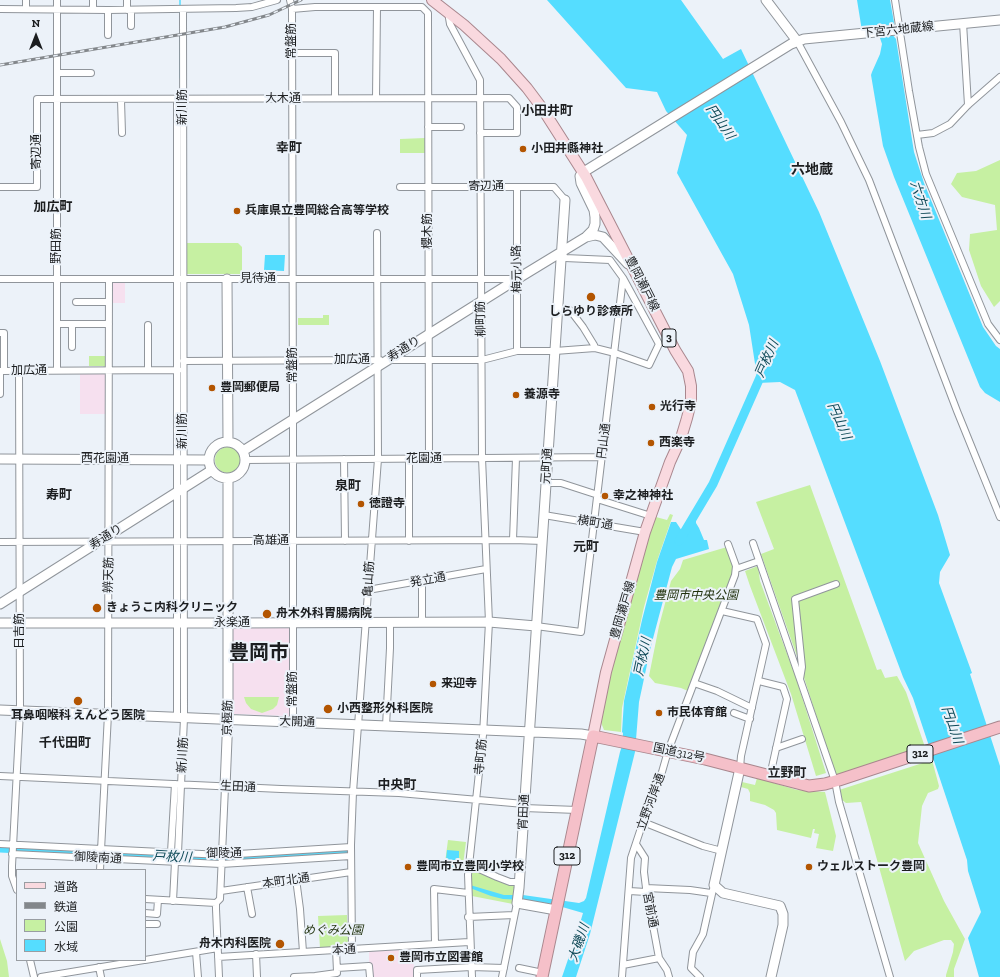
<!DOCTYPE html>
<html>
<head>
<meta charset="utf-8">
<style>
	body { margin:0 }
	#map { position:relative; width:1000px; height:977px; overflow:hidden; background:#ecf2f9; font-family:"Zilla Slab","Noto Sans JP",serif }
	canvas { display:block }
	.legend { position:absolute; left:16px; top:869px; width:130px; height:92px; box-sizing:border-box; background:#ecf2f9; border:1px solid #999da2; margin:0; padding:5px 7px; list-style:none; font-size:12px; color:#1c1e20 }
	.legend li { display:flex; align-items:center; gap:8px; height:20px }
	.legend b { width:20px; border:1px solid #999da2 }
	.north { position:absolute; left:16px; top:16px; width:40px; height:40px; -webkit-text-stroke:3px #ecf2f9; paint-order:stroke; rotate:0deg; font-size:11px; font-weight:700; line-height:16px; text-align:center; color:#1c1e20 }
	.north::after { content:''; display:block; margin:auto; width:14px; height:18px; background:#1c1e20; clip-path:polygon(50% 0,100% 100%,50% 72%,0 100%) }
</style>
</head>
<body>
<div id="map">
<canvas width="1000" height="977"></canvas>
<ul class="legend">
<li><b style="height:5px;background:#f9d9df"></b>道路</li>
<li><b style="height:5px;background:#83878b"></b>鉄道</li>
<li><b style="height:11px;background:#c6f0a2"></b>公園</li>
<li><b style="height:11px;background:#5df"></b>水域</li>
</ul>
<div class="north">N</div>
</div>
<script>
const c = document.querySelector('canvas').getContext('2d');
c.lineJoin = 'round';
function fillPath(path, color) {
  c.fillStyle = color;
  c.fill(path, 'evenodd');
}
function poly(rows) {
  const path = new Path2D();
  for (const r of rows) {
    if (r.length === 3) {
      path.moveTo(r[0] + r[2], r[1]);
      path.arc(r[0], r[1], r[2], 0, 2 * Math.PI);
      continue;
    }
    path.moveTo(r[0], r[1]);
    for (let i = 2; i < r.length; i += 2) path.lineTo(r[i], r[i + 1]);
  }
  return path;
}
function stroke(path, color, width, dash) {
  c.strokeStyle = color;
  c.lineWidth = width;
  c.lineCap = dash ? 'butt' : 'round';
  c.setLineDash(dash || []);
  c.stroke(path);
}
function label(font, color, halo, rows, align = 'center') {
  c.font = font + ' "Zilla Slab","Noto Sans JP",serif';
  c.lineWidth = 4;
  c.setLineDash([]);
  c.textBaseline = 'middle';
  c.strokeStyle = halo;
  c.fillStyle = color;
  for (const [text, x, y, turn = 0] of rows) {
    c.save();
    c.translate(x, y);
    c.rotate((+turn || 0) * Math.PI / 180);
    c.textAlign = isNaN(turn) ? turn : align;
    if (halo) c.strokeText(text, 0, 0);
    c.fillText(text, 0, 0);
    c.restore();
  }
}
fillPath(poly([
	[114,282,125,282,125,303,112,303,112,284],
	[80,373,103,373,105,374,105,414,80,414],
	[233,626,291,626,291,714,289,716,234,714,232,713],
	[412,949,415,977,372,977,369,965,369,951]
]), '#f6e0ef');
fillPath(poly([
	[425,138,425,153,400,153,400,139],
	[1000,160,1000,301,994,307,981,286,969,250,970,234,997,230,995,205,962,197,951,184,957,173,976,171],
	[185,243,238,243,242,247,242,274,185,274],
	[323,315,329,315,329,325,298,325,298,318,323,318],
	[89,356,106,356,106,365,104,367,103,366,89,366],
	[228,460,13],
	[810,485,877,670,881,669,885,678,897,676,906,692,925,747,836,777,799,662,761,554,774,549,756,502],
	[670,514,673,515,657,561,644,607,622,708,621,732,604,730,600,720,607,689,649,533,656,517,667,520],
	[727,547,734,570,688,691,681,688,655,683,649,676,659,626,671,581,680,569,683,560],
	[758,566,760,581,796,678,826,773,816,776,791,694,750,586,745,571],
	[244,697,279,697,277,705,273,709,262,713,251,709,246,703],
	[932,760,939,786,938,789,928,793,922,806,918,843,944,901,965,939,954,969,954,977,946,977,946,975,953,952,954,944,951,940,944,940,914,951,905,961,861,802,846,803,842,800,839,790],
	[757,778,797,790,825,792,836,836,833,851,816,848,819,834,814,833,815,829,813,829,811,838,777,830,776,813,774,810,765,805,750,801,750,793,748,789,741,787,742,782,755,785],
	[448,840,466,842,462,872,444,870],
	[472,868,515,884,513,904,472,896,470,892],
	[347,915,348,945,346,946,320,948,318,916],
	[0,939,7,961,9,977,0,977]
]), '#c6f0a2');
fillPath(poly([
	[547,0,681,0,723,59,741,49,819,212,880,361,938,515,950,555,940,572,939,583,972,673,970,674,1000,766,1000,977,979,977,968,938,981,912,968,871,967,860,913,698,903,677,795,390,780,382,758,383,749,325,733,274,677,173,687,135,666,111,657,92,626,88],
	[857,0,890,0,895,28,891,33,896,39,914,152,924,183,983,327,996,346,1000,349,1000,402,985,393,980,387,894,177,883,146,871,75,872,72,880,54,882,44,879,35,862,31],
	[265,255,285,255,284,271,264,270],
	[693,518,696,519,696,523,699,528,704,540,707,540,709,549,676,559,672,567,651,646,639,702,635,752,590,934,576,977,562,977,578,930,583,913,552,904,525,900,503,899,491,896,470,888,470,885,504,895,523,895,579,903,584,901,586,898,620,752,622,746,623,733,622,732,624,701,642,620,657,562,671,522,676,522,682,531,688,528],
	[447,850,459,851,459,860,461,861,461,870,445,869]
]), '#5df');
stroke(poly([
	[180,0,180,6],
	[180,10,180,20],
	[180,32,180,78],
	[180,178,180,274],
	[180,290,181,366],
	[181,684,181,689]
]), '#5df', 1.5);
stroke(poly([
	[679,541,713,484,762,373],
	[0,848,214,859,344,853]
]), '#5df', 9);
const street = poly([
	[57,0,57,370],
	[290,0,292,9,293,420,293,722],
	[895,0,909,91,919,147,926,174,988,324,1000,340],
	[0,9,108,10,236,8,252,7,277,0],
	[26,9,26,0],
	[292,9,315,7,422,7,428,13,429,459],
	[93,10,93,0],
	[108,10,108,35],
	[127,10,127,0],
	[131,10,131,26],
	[448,12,450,24,480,80,482,458,489,622,483,735,468,875,472,977],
	[963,23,968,105],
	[797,41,841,122,869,180,957,411,1000,517],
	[292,53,335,53,335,98],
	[57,73,91,73],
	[376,98,377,7],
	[177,99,177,717],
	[121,100,122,133],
	[428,127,461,127],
	[917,135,933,133,950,124,968,105,1000,77],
	[0,187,37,187,37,99,509,98,517,107,517,133,480,133],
	[400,187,554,187,565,200],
	[517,187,517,351],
	[0,279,516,279],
	[76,302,109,302],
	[558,309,570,310,583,327,594,345,595,348],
	[57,324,109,324],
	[72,324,72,347],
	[148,325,148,370],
	[0,333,4,333,4,371],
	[389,360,482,360,517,351,555,351,595,348,615,353,649,365,659,344,623,278],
	[183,361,380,360],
	[0,371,178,370],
	[0,371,0,394],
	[344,459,345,541],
	[409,459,409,541],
	[245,460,602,457],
	[546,483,561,483,598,495],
	[597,499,651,516],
	[544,515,645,532],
	[513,540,516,458],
	[0,542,513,540,543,541],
	[753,543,835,781,839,802,890,977],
	[736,569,759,561],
	[422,581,422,622],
	[368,590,486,569],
	[722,611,757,619,766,644,741,756,740,768],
	[536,626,581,632,623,278,610,260,565,258,562,252],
	[800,679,802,667,795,599,836,584],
	[759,681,783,687,787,699,770,776],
	[694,683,717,691,752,708],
	[734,713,750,719],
	[386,726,390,648,390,622],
	[776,748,802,739],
	[0,776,281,789,399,793,524,804],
	[524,808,577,810],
	[643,822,703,846,722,851],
	[0,844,222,855,351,847],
	[636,844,645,858,644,872,646,888,659,958,667,970,669,977],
	[171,852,175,784],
	[178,853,184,718,183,9],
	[12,854,221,864,351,856],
	[468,864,497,877,510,882,519,882],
	[100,870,108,714,109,280],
	[296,879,300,909,303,952],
	[247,887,252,914],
	[17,890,12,876,12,866,20,711,19,371],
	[221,891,351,872],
	[629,891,646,892,646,888,690,890,711,893],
	[145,899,216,903],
	[173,901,175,862],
	[145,913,157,914,158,900],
	[468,917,514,915],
	[145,924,157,924],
	[435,944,434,889,468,893],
	[352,949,351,845,353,792,378,459,377,233],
	[336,950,337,971],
	[196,952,198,977],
	[256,954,257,977],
	[218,957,469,942],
	[30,960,34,977],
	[145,960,218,948],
	[623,965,659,958],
	[99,967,101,977],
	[337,968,369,966,370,977],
	[519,968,543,973],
	[41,977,144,960],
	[219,977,216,909,216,903,220,899,225,787],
	[294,977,315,976,337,973],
	[417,977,417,970,471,967,504,968],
	[502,977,517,903],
	[622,977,631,858,643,822,662,772,668,751,735,575,736,566,728,544],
	[700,977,691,968,693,952,703,934,714,885]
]);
const secondary = poly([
	[766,0,797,41],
	[586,237,595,235,603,237,628,264],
	[227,279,228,442],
	[227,460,18],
	[243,451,517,279,586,237,593,230,595,224,595,217,594,210,581,183,580,176,582,173,791,44,804,39,1000,20],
	[0,459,209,460],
	[0,604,212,470],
	[0,623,232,623,489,622,536,626],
	[0,710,581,734,593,736],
	[740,768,714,885,723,893,780,906,783,914,783,925,771,977],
	[225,787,228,715,228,478],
	[556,910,517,903,519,888,565,200]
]);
const primary = poly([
	[432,0,464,25,501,59,527,88,542,108,586,177,675,350,688,371,691,386,691,402,687,418,681,438,670,462,645,532,606,672,593,736]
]);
const highway = poly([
	[542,977,593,736,705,759,809,786,825,784,839,780,1000,727]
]);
stroke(street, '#90959b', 8);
stroke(secondary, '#90959b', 11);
stroke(primary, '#a9878e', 12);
stroke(highway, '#a9878e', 13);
stroke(street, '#fff', 6);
stroke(secondary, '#fff', 9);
stroke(primary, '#f9d9df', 10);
stroke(highway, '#f5c0c9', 11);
const rail = poly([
	[0,65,225,27,269,15,301,0]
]);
stroke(rail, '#83878b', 3);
stroke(rail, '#ecf2f9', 1.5, [4.5]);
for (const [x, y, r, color] of [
	[523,149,4,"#b35501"],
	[237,211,4,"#b35501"],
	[591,297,5,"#b35501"],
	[212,388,4,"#b35501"],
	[516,395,4,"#b35501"],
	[652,407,4,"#b35501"],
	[651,443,4,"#b35501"],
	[605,496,4,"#b35501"],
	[361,504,4,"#b35501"],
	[97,608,5,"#b35501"],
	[267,614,5,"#b35501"],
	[433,684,4,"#b35501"],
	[78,701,5,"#b35501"],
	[328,709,5,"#b35501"],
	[659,713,4,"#b35501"],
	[408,867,4,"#b35501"],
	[809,867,4,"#b35501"],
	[280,944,5,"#b35501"],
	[391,958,4,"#b35501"]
]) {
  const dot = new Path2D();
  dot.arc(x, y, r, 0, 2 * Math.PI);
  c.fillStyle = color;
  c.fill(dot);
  stroke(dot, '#ecf2f9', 1.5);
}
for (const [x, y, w] of [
	[669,338,14],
	[920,754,26],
	[567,856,26]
]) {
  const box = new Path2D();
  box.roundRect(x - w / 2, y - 9, w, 18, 3);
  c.fillStyle = '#ecf2f9';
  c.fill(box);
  stroke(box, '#1c1e20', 1);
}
label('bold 11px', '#1c1e20', null, [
	["3",669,338],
	["312",920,754],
	["312",567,856]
]);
label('12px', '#1c1e20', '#ecf2f9', [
	["下宮六地蔵線",898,30,-6],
	["常盤筋",292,41,-90],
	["大木通",283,99],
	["新川筋",183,107,-90],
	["寄辺通",37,152,-90],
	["寄辺通",486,187],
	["櫻木筋",428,231,-90],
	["野田筋",57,246,-90],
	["梅元小路",517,269,-91],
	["見待通",258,279],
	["豊岡瀬戸線",642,284,63],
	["柳町筋",481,319,-91],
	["寿通り",404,349,-32],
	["加広通",352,360],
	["常盤筋",293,365,-90],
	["加広通",29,371],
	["新川筋",183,431,-90],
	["円山通",604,441,-83],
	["西花園通",105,459],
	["花園通",424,459],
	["元町通",547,466,-86],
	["横町通",595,523,9],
	["寿通り",106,537,-32],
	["高雄通",271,541],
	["辨天筋",109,575,-89],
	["亀山筋",369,579,-86],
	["発立通",428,580,-10],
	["豊岡瀬戸線",623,610,-74],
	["永楽通",232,623],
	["日吉筋",20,631,-90],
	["常盤筋",293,689,-90],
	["京極筋",228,718,-89],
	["大開通",297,722,2],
	["国道312号",679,753,12],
	["新川筋",183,755,-87],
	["寺町筋",481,757,-85],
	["生田通",238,787,3],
	["立野河岸通",651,802,-70],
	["宵田通",524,812,-87],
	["御陵通",224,854],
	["御陵南通",98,858,3],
	["本町北通",286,881,-8],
	["宮前通",650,910,79],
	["本通",344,950,-4]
]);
label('bold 12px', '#1c1e20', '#ecf2f9', [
	["小田井縣神社",531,149],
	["兵庫県立豊岡総合高等学校",245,211],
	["しらゆり診療所",591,312,"center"],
	["豊岡郵便局",220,388],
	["養源寺",524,395],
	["光行寺",660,407],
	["西楽寺",659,443],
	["幸之神神社",613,496],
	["徳證寺",369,504],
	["きょうこ内科クリニック",106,608],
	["舟木外科胃腸病院",276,614],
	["来迎寺",441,684],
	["小西整形外科医院",337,709],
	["市民体育館",667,713],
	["耳鼻咽喉科 えんどう医院",78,716,"center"],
	["豊岡市立豊岡小学校",416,867],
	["ウェルストーク豊岡",817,867],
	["舟木内科医院",271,944,"right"],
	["豊岡市立図書館",399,958]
], 'left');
label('italic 12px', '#1f300c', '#ecf2f9', [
	["豊岡市中央公園",696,596],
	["めぐみ公園",333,931]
]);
label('bold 13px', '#1c1e20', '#ecf2f9', [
	["小田井町",547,111],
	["幸町",289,148],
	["加広町",53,207],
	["泉町",348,486],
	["寿町",59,495],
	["元町",586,547],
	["千代田町",65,743],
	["立野町",787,773],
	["中央町",397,785]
]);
label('italic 13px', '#0f4a58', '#ecf2f9', [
	["円山川",720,122,55],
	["六方川",920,200,72],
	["戸枚川",767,359,-66],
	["円山川",839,421,66],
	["戸枚川",643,657,-78],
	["円山川",952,725,71],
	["戸枚川",172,857,3],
	["大磯川",579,943,-71]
]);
label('bold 14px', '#1c1e20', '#ecf2f9', [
	["六地蔵",812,170]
]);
label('bold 20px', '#1c1e20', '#ecf2f9', [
	["豊岡市",259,653]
]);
</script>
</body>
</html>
